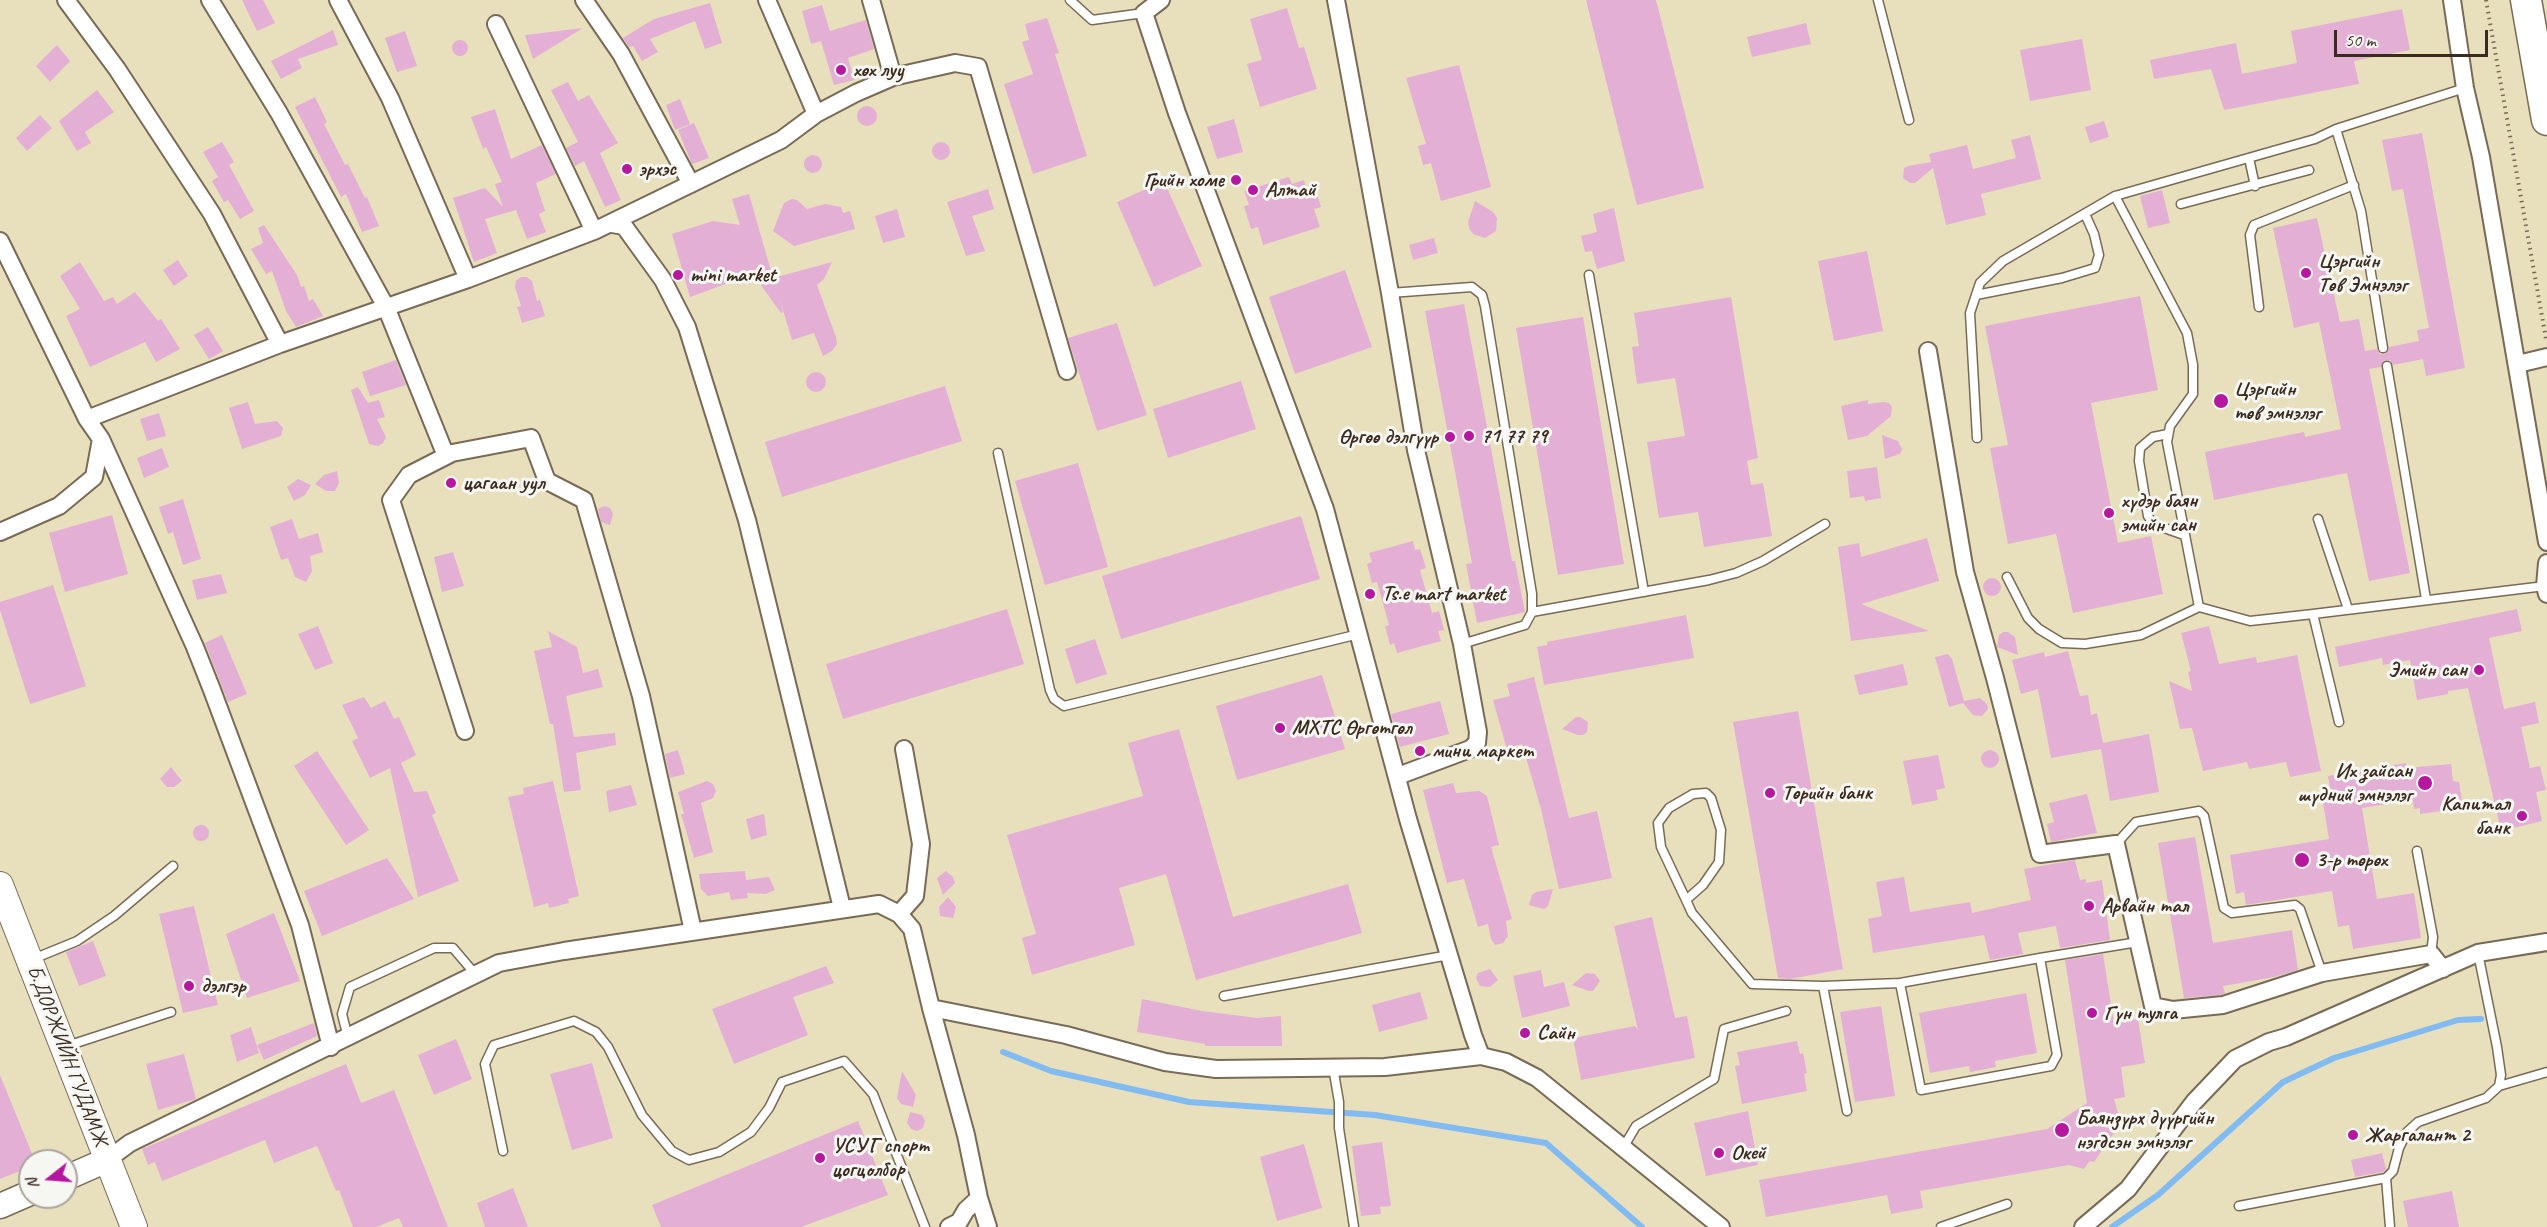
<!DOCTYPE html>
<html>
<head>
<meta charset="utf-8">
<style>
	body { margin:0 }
	#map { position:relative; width:2547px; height:1227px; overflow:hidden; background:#e8e0bd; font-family:Caveat,sans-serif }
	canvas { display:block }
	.north { position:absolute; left:18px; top:1149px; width:60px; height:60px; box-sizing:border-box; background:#f6f6f2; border:2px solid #aba49d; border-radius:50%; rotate:253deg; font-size:16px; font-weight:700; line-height:24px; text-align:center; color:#3b2a1e }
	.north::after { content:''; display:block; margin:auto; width:21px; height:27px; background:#b5179e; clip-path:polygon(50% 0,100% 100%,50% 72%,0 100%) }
	.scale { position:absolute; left:2334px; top:30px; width:154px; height:27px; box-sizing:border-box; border:3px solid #3b2a1e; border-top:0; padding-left:8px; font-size:18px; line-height:21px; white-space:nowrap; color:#3b2a1e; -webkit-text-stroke:4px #f6f6f2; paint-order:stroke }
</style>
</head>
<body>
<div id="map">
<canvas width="2547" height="1227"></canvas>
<div class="north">N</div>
<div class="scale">50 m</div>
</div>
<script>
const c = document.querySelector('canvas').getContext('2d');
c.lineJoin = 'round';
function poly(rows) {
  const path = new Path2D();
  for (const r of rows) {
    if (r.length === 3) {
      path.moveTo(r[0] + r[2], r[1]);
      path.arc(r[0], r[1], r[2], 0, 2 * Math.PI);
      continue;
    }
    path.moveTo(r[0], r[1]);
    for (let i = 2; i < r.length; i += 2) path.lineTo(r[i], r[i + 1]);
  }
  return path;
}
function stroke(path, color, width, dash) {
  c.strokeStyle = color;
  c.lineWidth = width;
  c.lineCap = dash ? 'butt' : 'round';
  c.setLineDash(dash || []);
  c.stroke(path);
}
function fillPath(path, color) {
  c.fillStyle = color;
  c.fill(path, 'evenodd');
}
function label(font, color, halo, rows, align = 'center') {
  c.font = font + ' Caveat,sans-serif';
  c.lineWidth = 6;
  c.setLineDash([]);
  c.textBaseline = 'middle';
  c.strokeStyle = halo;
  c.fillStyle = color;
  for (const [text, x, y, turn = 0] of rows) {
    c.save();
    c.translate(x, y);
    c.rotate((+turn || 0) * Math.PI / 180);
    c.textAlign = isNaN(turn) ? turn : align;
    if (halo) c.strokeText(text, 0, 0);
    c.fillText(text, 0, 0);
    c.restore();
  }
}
stroke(poly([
	[1003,1052,1051,1071,1189,1102,1375,1115,1546,1143,1642,1227],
	[2112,1227,2158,1195,2283,1082,2334,1058,2458,1020,2481,1019]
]), '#82baf2', 6);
fillPath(poly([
	[242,0,263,0,275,23,257,31],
	[1586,0,1656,0,1704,188,1637,205],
	[710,3,722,43,705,49,695,21,650,39,658,52,642,61,633,46,629,47,623,38,654,19],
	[822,5,830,31,866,20,874,49,848,58,854,80,834,85,821,41,811,44,802,11],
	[1287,8,1299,48,1304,47,1317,89,1260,107,1247,64,1262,60,1250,19],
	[2402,9,2410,50,2354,61,2359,84,2224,110,2211,69,2154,79,2150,60,2236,43,2242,74,2297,63,2291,31],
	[1047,18,1059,53,1055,54,1087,156,1033,174,1004,84,1033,74,1022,42,1029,40,1025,24],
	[1806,23,1811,44,1752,57,1747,37],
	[583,28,533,59,525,35],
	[333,30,338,45,298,59,302,68,281,79,271,61],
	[405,31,417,66,397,72,385,38],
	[2082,39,2091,90,2030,101,2020,50],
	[460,48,8],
	[57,45,70,61,50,82,36,66],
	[1459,65,1491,187,1441,201,1431,163,1423,165,1418,146,1426,144,1406,78],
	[568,82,578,101,589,95,618,143,600,153,621,200,605,207,584,161,575,166,566,148,578,142,551,90],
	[97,90,114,112,85,132,91,143,77,151,59,121],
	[315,97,327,122,324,124,345,165,348,164,365,198,367,197,379,226,362,232,346,194,341,197,295,107],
	[680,99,690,124,675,130,666,105],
	[867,116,10],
	[495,109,511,159,542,145,556,174,536,183,545,211,539,214,546,232,527,239,516,210,485,219,497,253,474,262,453,198,485,188,503,207,495,184,502,182,486,147,483,149,471,117],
	[40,115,52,128,27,151,16,138],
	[1234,119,1243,152,1217,159,1207,127],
	[2104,121,2109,137,2090,143,2085,127],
	[694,123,709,158,692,164,678,130],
	[2422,133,2465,368,2426,376,2423,359,2393,365,2390,360,2385,360,2381,367,2369,369,2410,573,2369,581,2347,473,2214,500,2205,452,2304,432,2305,437,2341,429,2319,322,2294,328,2273,228,2317,218,2340,322,2359,319,2365,351,2377,349,2380,354,2385,354,2389,347,2419,341,2417,330,2429,328,2403,189,2392,191,2382,140],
	[2030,135,2041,179,1981,194,1986,215,1946,225,1933,168,1915,183,1910,183,1903,178,1904,168,1908,166,1931,162,1929,154,1967,145,1973,169,2016,158,2011,140],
	[941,151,9],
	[222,142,234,162,229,165,254,211,240,219,228,200,224,202,212,181,218,177,203,152],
	[813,164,9],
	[1289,177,1292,184,1304,180,1307,190,1315,188,1321,207,1314,209,1320,227,1263,245,1258,227,1251,229,1244,206,1249,205,1244,191],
	[1164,181,1202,266,1154,287,1117,202],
	[988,189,994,209,972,216,985,251,966,256,947,202],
	[2162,190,2170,223,2148,228,2140,196],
	[749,194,773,278,832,262,824,279,817,285,836,337,837,344,832,351,823,356,814,333,792,340,779,297,783,312,781,313,753,274,690,297,672,234,713,221,740,225,732,199],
	[792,199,797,200,807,209,825,204,841,207,843,213,850,211,855,229,794,246,773,231,784,203],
	[1475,201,1493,212,1497,218,1496,231,1485,238,1473,234,1469,228,1468,222],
	[1614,208,1625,261,1597,269,1592,251,1585,252,1581,236,1597,232,1593,214],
	[897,209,905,237,883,243,875,216],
	[264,225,297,275,301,287,304,286,309,301,313,299,323,316,296,327,286,311,272,271,266,274,251,249,263,243,258,228],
	[1434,238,1438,253,1413,260,1409,245],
	[1867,251,1883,331,1834,341,1818,261],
	[178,260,188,276,174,286,163,270],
	[80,262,104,301,113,297,117,304,135,292,158,321,161,319,180,349,156,362,145,342,90,367,66,316,80,309,60,276],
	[1345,270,1372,347,1295,374,1269,297],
	[521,277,527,277,532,281,537,301,540,300,545,316,522,323,517,307,521,306,515,287,516,281],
	[2140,296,2158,390,2091,403,2118,543,2151,536,2163,594,2073,613,2056,534,2008,544,1990,448,2008,445,1985,326],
	[1731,297,1758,458,1747,461,1751,485,1763,483,1772,536,1704,547,1698,512,1659,518,1647,442,1685,436,1675,378,1637,384,1632,347,1639,346,1634,313],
	[1464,304,1512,561,1515,561,1525,612,1477,623,1466,564,1472,563,1425,311],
	[1583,317,1624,564,1558,575,1516,328],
	[1117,323,1147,415,1097,431,1068,338],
	[208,327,223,351,209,359,194,335],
	[396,360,406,385,370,396,362,372],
	[816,382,10],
	[1241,381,1256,429,1168,458,1153,409],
	[945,386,962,441,782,497,765,442],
	[358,387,368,403,379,400,385,417,377,419,386,437,383,443,378,446,369,444,351,390],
	[1868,400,1868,404,1884,402,1889,403,1892,407,1891,416,1867,436,1848,440,1841,406],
	[248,402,255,424,277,421,283,428,281,436,242,449,229,408],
	[159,413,166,436,147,441,140,419],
	[1882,435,1898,441,1902,449,1900,454,1885,459],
	[162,448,169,467,144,478,137,458],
	[1078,463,1108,567,1045,585,1015,481],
	[1877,467,1881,498,1865,501,1864,496,1850,498,1847,471],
	[337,471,339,483,335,491,326,491,315,484,324,475],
	[298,479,311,485,305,495,294,501,287,487],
	[183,499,201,559,183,565,173,532,168,534,159,507],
	[604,506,610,508,613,514,610,525,601,522,598,509],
	[112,515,128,574,65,592,49,533],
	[1301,516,1320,579,1121,639,1102,576],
	[292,519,299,539,318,533,323,552,310,556,312,571,306,582,295,577,288,558,281,560,270,527],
	[1927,538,1939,581,1861,604,1929,631,1851,641,1838,547,1859,543,1861,557],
	[1413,541,1415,550,1420,549,1426,568,1420,570,1432,613,1439,611,1444,630,1438,631,1441,641,1397,653,1394,643,1390,645,1385,626,1389,625,1377,582,1372,583,1367,564,1372,562,1369,553],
	[453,552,464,586,442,592,434,557],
	[221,574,227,593,197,600,192,580],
	[1992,587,9],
	[53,585,86,686,30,704,0,610,0,602],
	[1007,609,1024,664,843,719,826,664],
	[2517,609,2522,631,2489,638,2504,709,2535,702,2539,723,2521,727,2530,768,2540,766,2546,790,2536,792,2542,821,2501,831,2468,688,2448,691,2448,694,2417,700,2410,660,2383,665,2382,658,2339,667,2335,647],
	[1686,615,1694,658,1544,685,1537,647,1547,645,1547,642],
	[318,626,333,663,315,670,298,634],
	[2209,626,2219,664,2256,657,2257,663,2297,655,2321,771,2290,777,2286,762,2249,769,2247,762,2203,771,2192,728,2180,729,2169,681,2192,691,2188,672,2191,671,2181,633],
	[548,631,577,647,583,673,598,669,603,687,566,696,574,737,615,733,616,745,576,753,581,790,564,792,553,724,550,724,541,683,534,651,552,647],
	[2003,632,2008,632,2015,637,2018,655,1997,647,1999,635],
	[222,635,247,694,228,702,205,643],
	[1095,639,1107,674,1076,684,1065,649],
	[2068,651,2080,696,2088,695,2091,715,2097,713,2103,743,2149,734,2159,792,2110,801,2101,749,2051,758,2038,689,2021,694,2012,660,2044,652,2045,657],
	[1948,654,1952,659,1964,701,1980,698,1987,704,1988,709,1982,716,1973,715,1963,703,1949,707,1935,657],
	[1903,664,1908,685,1859,695,1854,675],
	[1322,675,1345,749,1237,780,1216,706],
	[1534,677,1569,818,1597,811,1612,878,1559,889,1541,809,1522,744,1508,748,1506,746,1493,700,1510,696,1507,684],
	[364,697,371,708,385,701,394,719,399,717,416,755,401,763,414,792,427,791,436,813,432,815,459,881,418,897,390,768,370,778,352,741,358,738,342,705],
	[1440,701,1449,734,1400,747,1391,714],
	[1798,711,1843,969,1790,979,1778,978,1733,722],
	[1576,717,1580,717,1588,722,1587,732,1583,735,1578,735,1562,729],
	[1179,729,1233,917,1348,884,1362,933,1196,980,1166,874,1119,888,1135,945,1032,975,1022,938,1036,934,1007,835,1143,796,1128,743],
	[1990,759,9],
	[678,750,685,774,670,778,665,754],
	[317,751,369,830,346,845,294,766],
	[1938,755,1945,788,1936,790,1938,800,1912,805,1903,761],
	[2406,763,2407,768,2451,764,2453,781,2459,782,2463,808,2420,814,2420,808,2414,809,2413,800,2362,808,2377,899,2414,893,2421,938,2353,949,2349,925,2338,927,2332,891,2246,905,2244,892,2236,894,2230,855,2329,839,2323,803,2332,801,2328,776],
	[171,767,182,781,174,787,167,787,160,779],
	[553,781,579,896,568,899,569,903,549,908,548,903,534,907,508,797,524,794,523,788],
	[707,781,713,784,716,791,713,798,701,803,713,852,694,858,681,814,684,814,678,792],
	[1453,783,1456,793,1479,791,1487,796,1499,845,1491,847,1512,919,1506,921,1508,936,1503,943,1495,945,1491,939,1488,924,1478,927,1464,879,1447,883,1423,790],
	[631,785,637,805,609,812,606,791],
	[2087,794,2097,833,2051,842,2047,824,2054,822,2049,803],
	[764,814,767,835,751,840,746,819],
	[201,833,8],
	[2195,837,2213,943,2292,930,2298,970,2274,977,2223,986,2225,993,2221,995,2184,998,2158,843],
	[387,858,414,899,322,936,304,891],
	[2075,860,2080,880,2086,879,2086,883,2102,880,2110,940,2060,948,2056,926,2018,933,2023,954,1990,960,1984,935,1873,953,1868,919,1882,916,1876,882,1904,877,1910,912,1970,902,1972,913,2031,900,2024,869],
	[745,871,746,880,769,877,775,890,766,894,747,893,748,898,731,900,729,892,708,896,701,889,699,874],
	[946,871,953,877,955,883,943,895,937,878],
	[1553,889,1548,906,1544,909,1529,905,1532,895,1536,892],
	[948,897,956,907,953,918,940,916,939,907],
	[194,906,218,1005,183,1013,159,914],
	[274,913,300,981,247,998,226,934],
	[1652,917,1675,1018,1687,1016,1695,1058,1581,1080,1573,1038,1635,1026,1638,1030,1614,926],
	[93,941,106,976,79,986,66,952],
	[2103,954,2114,1023,2138,1019,2145,1063,2121,1067,2125,1097,2114,1099,2119,1117,2112,1127,2116,1130,2094,1162,2090,1161,2084,1169,2069,1165,1920,1191,1923,1208,1891,1214,1887,1195,1766,1217,1759,1180,2047,1129,2087,1103,2065,960],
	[826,966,834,983,793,997,808,1035,734,1064,712,1009],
	[1490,969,1498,980,1490,987,1480,986,1476,978,1478,973],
	[1541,970,1544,987,1564,982,1570,1006,1522,1018,1513,976],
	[1586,973,1595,974,1600,981,1593,991,1589,991,1572,985],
	[1420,992,1428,1019,1379,1032,1372,1005],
	[2026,993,2037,1053,1995,1061,1996,1067,1970,1072,1969,1066,1930,1073,1919,1013],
	[1142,999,1202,1011,1257,1018,1281,1016,1282,1046,1205,1046,1205,1044,1137,1032],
	[1881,1006,1895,1096,1855,1102,1840,1012],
	[314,1023,317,1036,264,1060,257,1045],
	[251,1027,259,1053,237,1062,230,1035],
	[456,1039,472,1079,434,1095,418,1055],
	[1797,1041,1800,1054,1803,1053,1807,1073,1804,1074,1807,1091,1742,1104,1735,1066,1740,1065,1737,1052],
	[184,1054,196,1099,158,1110,146,1064],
	[592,1063,613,1138,572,1150,550,1074],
	[346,1064,361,1103,394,1090,448,1227,403,1227,399,1218,376,1227,353,1227,339,1190,336,1191,317,1146,274,1163,265,1140,162,1181,155,1162,148,1165,142,1149],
	[902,1071,916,1095,913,1107,901,1104,897,1098],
	[0,1075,35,1161,30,1161,30,1167,0,1179],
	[1748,1111,1758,1165,1706,1176,1694,1123],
	[910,1112,922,1115,925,1121,923,1128,917,1131,911,1129,907,1123],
	[858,1121,888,1195,801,1227,661,1227,652,1205],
	[1382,1142,1391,1206,1380,1207,1381,1214,1361,1216,1352,1146],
	[1304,1144,1322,1208,1277,1221,1260,1157],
	[2382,1153,2386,1169,2383,1172,2355,1177,2351,1160],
	[513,1188,528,1227,485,1227,477,1203],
	[2452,1191,2459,1227,2408,1227,2403,1201]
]), '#e3afd5');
const lane = poly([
	[1070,0,1092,20,1144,13],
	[1878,0,1909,120],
	[2336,129,2361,211,2383,348],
	[2249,158,2255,186],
	[2115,196,2187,333,2193,365,2193,394,2170,426,2167,442,2199,607,2250,621,2313,614],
	[2181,204,2309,170],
	[1589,275,1644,592],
	[1390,293,1472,287,1482,295,1485,306,1532,594,1532,612,1525,625,1462,644],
	[1976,295,2062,278,2095,268,2099,255,2094,234,2085,214],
	[2259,307,2250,235,2254,225,2354,185],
	[2387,366,2426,599],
	[2168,434,2153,437,2140,448,2139,461,2148,516,2153,524,2184,535],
	[1977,438,1970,313,1980,283,2003,261,2115,196,2315,139,2336,129,2465,88],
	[998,453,1050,690,1054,699,1064,706,1359,634],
	[2318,519,2348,609],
	[2007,577,2028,618,2039,629,2062,643,2085,644,2141,635,2199,607],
	[1532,612,1709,580,1736,573,1763,561,1825,524],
	[2339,722,2313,614,2545,586],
	[2116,844,2136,822,2199,811,2204,816,2224,908,2232,913,2295,905,2300,909,2322,973],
	[2417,851,2433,937,2431,954],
	[1686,900,1703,885,1719,862,1721,830,1711,798,1706,793,1693,794,1669,808,1658,823,1661,847,1686,900,1692,913,1752,984,1823,986,1900,983],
	[2040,958,2057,1055,2051,1066,1921,1090,1900,983,2040,958,2138,942],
	[33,959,77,941,114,916,173,866],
	[1823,986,1847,1111],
	[1224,996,1449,955],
	[348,1038,342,1014,350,987,434,948,453,948,476,975],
	[67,1046,171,1012],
	[1333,1067,1339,1102,1339,1128,1354,1227],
	[2499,1086,2547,1072],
	[1623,1148,1636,1126,1714,1079,1724,1029,1786,1011],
	[503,1151,485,1064,494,1045,574,1021,596,1032,608,1047,642,1115,672,1151,689,1160,719,1152,751,1132,769,1108,782,1082,844,1061,873,1094,925,1227],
	[2239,1206,2386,1178],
	[1941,1227,2007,1204],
	[2390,1227,2386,1178,2393,1171,2399,1148,2407,1132,2418,1122,2486,1098,2499,1086,2501,1075,2497,1047,2478,953]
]);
const street = poly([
	[66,0,117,69,212,214,280,344],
	[210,0,279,113,386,307,446,456],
	[338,0,390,98,468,279],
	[584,0,621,54,691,184],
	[767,0,816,114],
	[871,0,893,77],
	[1161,0,1144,13,1177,113,1325,509,1408,819,1473,1035,1481,1056,1506,1062,1537,1078,1721,1227],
	[1336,0,1390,293,1416,450,1462,644,1478,732,1477,743,1470,749,1398,776],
	[2452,0,2465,88,2481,157,2547,542],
	[496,24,594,231],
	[612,224,624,226,663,280,687,327,747,520,842,908],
	[0,241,87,419],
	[1928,351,1965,572,1995,678,2040,854,2116,844,2153,1006,2173,1010,2223,1005,2322,973,2431,954,2443,969],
	[2518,364,2547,357],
	[101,439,195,647,212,690,300,925,331,1047],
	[0,532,59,506,94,477,101,439,87,419,280,344,468,279,594,231,781,140,816,114,856,93,893,77,955,63,978,67,1067,371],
	[2547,563,2545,586,2547,594],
	[465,731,391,500,409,475,452,453,531,438,547,481,584,500,641,696,693,931],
	[899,914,915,896,921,844,904,749],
	[931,1008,966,1135,979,1198,966,1210,959,1222,949,1227],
	[107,1160,130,1143,499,963,564,951,879,904,899,914,912,929,931,1008,1066,1035,1165,1062,1216,1069,1385,1067,1481,1056],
	[979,1198,988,1227],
	[2083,1227,2128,1189,2194,1102,2235,1059,2269,1042,2286,1037,2478,953,2547,942]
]);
const secondary = poly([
	[66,1178,107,1160],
	[0,1206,30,1193]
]);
const primary = poly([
	[0,885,134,1227]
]);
const highway = poly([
	[2526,0,2547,120]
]);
stroke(lane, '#786a56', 11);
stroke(street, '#786a56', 20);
stroke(secondary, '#786a56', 27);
stroke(primary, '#786a56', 28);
stroke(highway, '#786a56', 33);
stroke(poly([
	[2486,0,2546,339]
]), '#786a56', 4, [1.5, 4.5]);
stroke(lane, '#fff', 8);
stroke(street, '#fff', 16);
stroke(secondary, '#fff', 24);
stroke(primary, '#fff', 26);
stroke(highway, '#fff', 30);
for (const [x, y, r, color] of [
	[841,70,6,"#b5179e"],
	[627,169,6,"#b5179e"],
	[1236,180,6,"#b5179e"],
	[1253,190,6,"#b5179e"],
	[2306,273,6,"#b5179e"],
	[678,275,6,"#b5179e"],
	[2221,401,8,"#b5179e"],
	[1469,436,6,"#b5179e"],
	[1450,437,6,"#b5179e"],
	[451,483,6,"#b5179e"],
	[2109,513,6,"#b5179e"],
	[1370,594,6,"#b5179e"],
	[2479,670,6,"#b5179e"],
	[1280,728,6,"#b5179e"],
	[1420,751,6,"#b5179e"],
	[2425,783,8,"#b5179e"],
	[1770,793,6,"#b5179e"],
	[2522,816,6,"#b5179e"],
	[2302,860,8,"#b5179e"],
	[2089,906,6,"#b5179e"],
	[189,986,6,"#b5179e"],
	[2092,1013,6,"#b5179e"],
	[1525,1033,6,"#b5179e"],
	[2062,1130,8,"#b5179e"],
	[2353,1135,6,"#b5179e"],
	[1719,1153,6,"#b5179e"],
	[820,1158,6,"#b5179e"]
]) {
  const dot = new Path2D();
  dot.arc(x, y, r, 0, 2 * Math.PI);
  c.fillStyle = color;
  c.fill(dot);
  stroke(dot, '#f6f6f2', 2);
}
label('bold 21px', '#3b2a1e', '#f6f6f2', [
	["хөх луу",853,70],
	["эрхэс",639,169],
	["Грийн хоме",1224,180,"right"],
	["Алтай",1265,190],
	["Цэргийн",2318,261],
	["Төв Эмнэлэг",2318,285],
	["mini market",690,275],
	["Цэргийн",2234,389],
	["төв эмнэлэг",2234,413],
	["71 77 79",1481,436],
	["Өргөө дэлгүүр",1438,437,"right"],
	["цагаан уул",463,483],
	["хүдэр баян",2121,501],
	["эмийн сан",2121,525],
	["Ts.e mart market",1382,594],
	["Эмийн сан",2467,670,"right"],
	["МХТС Өргөтгөл",1292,728],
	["мини маркет",1432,751],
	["Их зайсан",2412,771,"right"],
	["шүдний эмнэлэг",2412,795,"right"],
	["Төрийн банк",1782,793],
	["Капитал",2510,804,"right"],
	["банк",2510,828,"right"],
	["3-р төрөх",2316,860],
	["Арвайн тал",2101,906],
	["дэлгэр",201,986],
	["Гүн тулга",2104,1013],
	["Сайн",1537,1033],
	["Баянзүрх дүүргийн",2076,1118],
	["нэгдсэн эмнэлэг",2076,1142],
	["Жаргалант 2",2365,1135],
	["УСУГ спорт",832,1146],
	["цогцолбор",832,1170],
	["Окей",1731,1153]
], 'left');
label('21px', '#3b2a1e', '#f6f6f2', [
	["Б.ДОРЖИЙН ГУДАМЖ",67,1056,69]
]);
</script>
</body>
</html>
